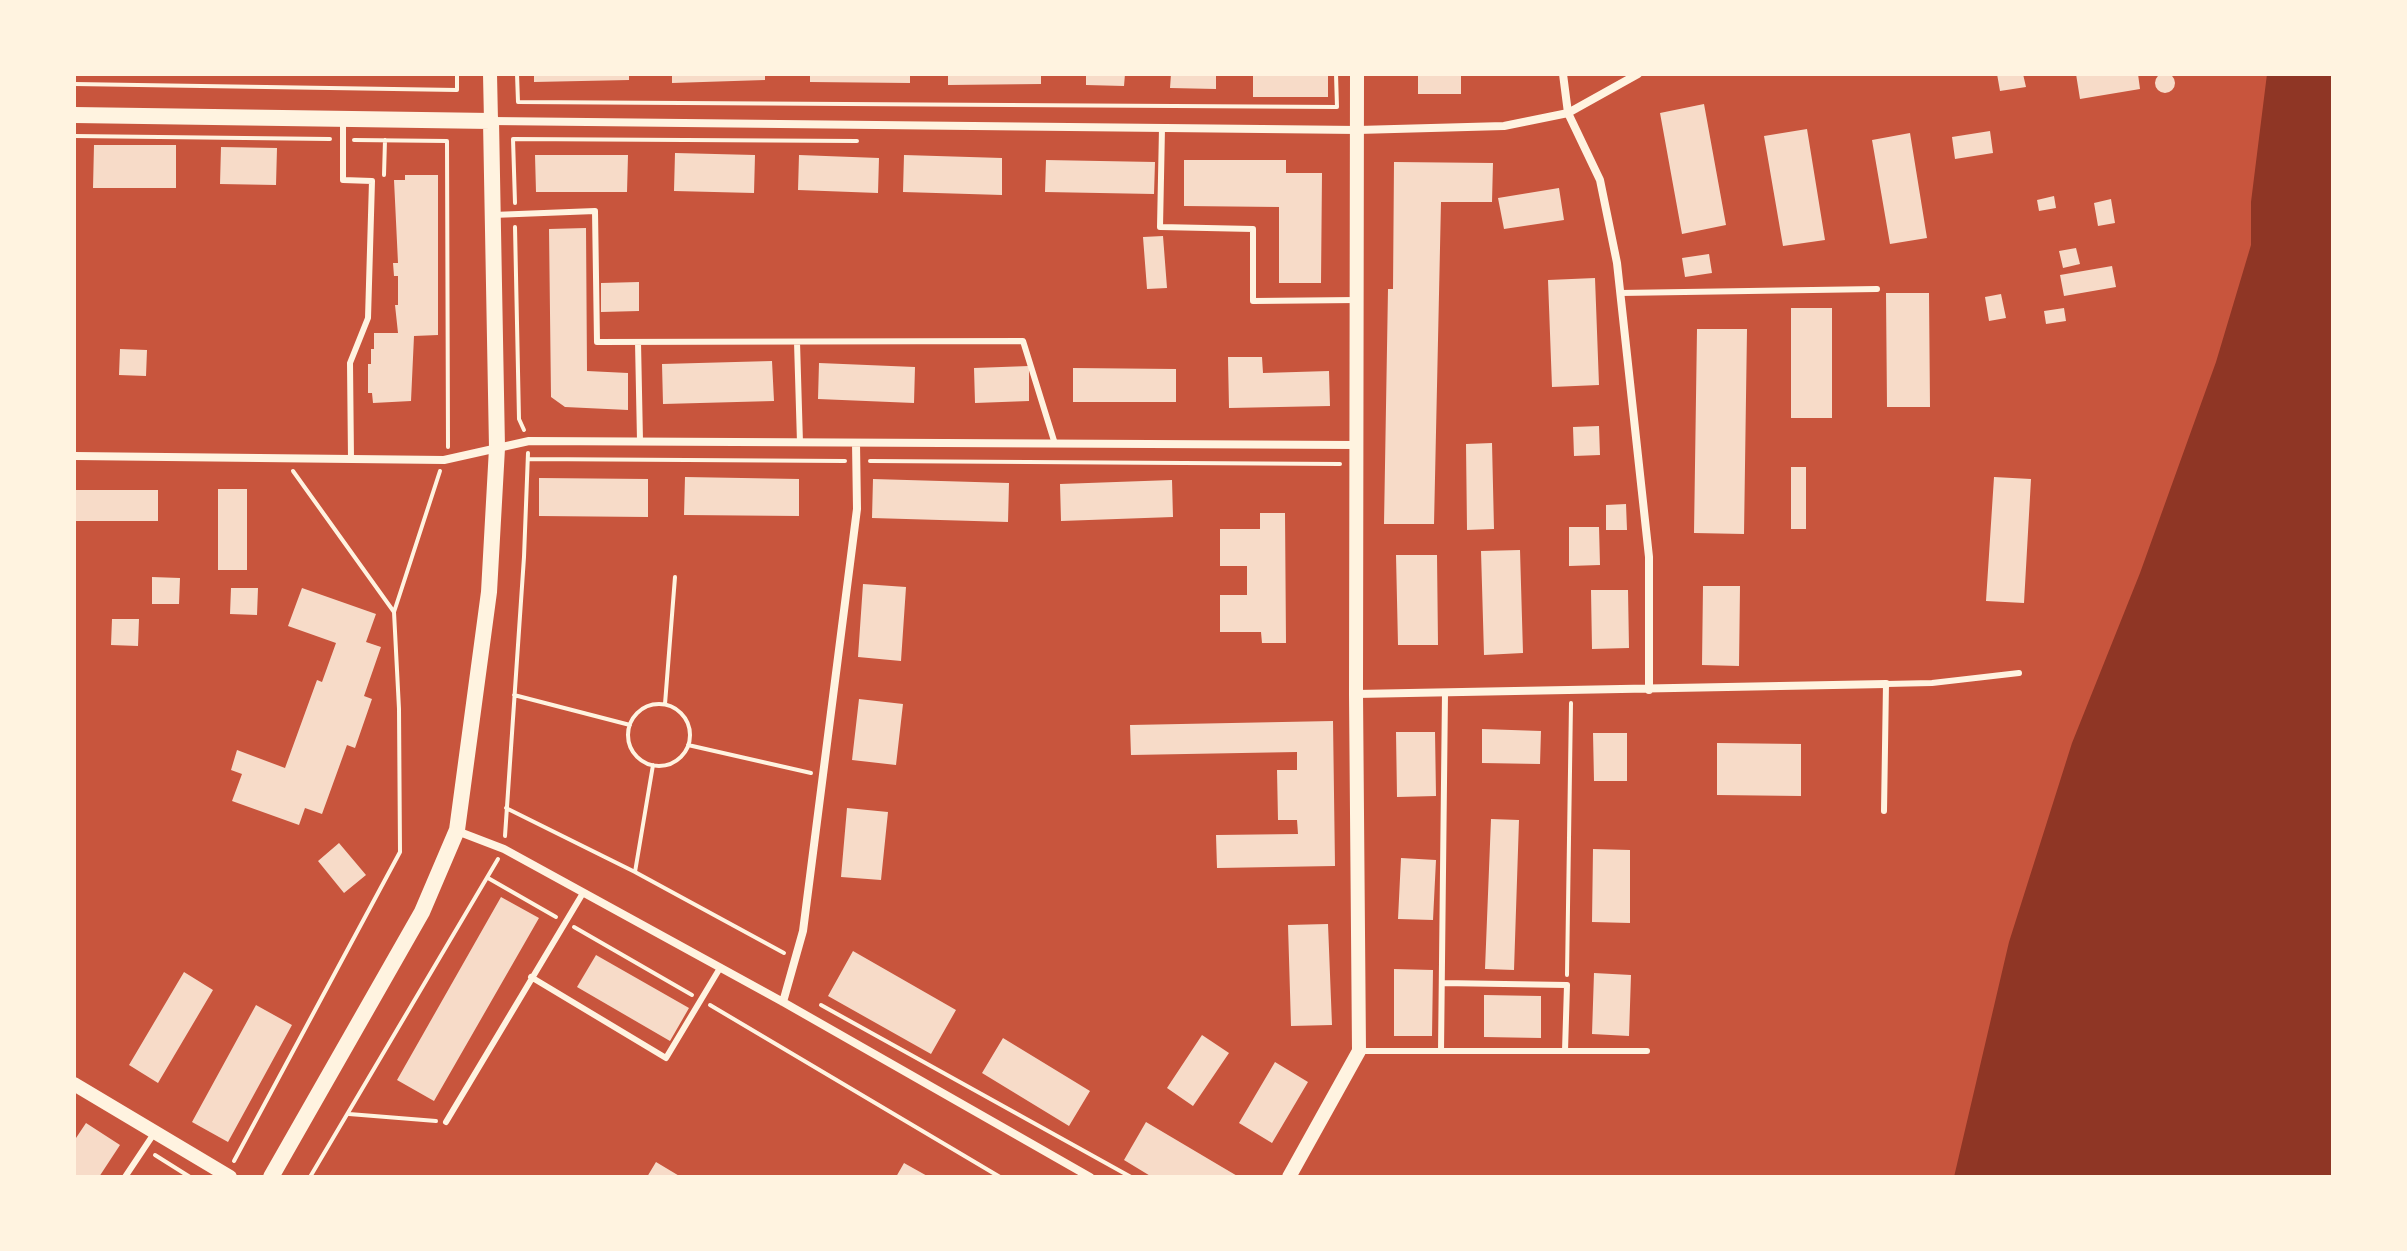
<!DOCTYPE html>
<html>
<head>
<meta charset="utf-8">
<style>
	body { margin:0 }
	#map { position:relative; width:2407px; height:1251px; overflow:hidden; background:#c8553d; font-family:Inter,sans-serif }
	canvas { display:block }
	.frame { position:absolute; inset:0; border:76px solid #fff3e0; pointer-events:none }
</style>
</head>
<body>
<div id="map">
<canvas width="2407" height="1251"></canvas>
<div class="frame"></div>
</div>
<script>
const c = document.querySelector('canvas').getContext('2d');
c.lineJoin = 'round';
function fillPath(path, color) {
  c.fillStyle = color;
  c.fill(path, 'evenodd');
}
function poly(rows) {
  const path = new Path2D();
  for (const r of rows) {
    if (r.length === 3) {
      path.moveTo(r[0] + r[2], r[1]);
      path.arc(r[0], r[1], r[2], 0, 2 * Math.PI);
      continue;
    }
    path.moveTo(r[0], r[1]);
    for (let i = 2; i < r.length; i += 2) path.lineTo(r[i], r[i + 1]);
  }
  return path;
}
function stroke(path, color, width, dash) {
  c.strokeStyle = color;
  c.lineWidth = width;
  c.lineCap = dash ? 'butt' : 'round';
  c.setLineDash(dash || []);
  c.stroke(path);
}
fillPath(poly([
	[2267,74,2333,74,2333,1177,1954,1177,2009,942,2072,743,2140,573,2216,362,2251,245,2251,202]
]), '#8f3625');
fillPath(poly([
	[2165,83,10],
	[534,74,629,74,629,80,534,82],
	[672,74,765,74,765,80,672,83],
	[810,74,910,74,910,83,810,82],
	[948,74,1041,74,1041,84,948,85],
	[1086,74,1125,74,1124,86,1086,85],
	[1171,74,1216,74,1216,89,1170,88],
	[1253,74,1328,74,1328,97,1253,97],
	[1418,74,1461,74,1461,94,1418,94],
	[1997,74,2023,74,2026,87,2000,91],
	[2076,74,2138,74,2140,89,2080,99],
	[1704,104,1726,225,1682,234,1660,113],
	[1807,129,1825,240,1783,246,1764,136],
	[1990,131,1993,153,1955,159,1952,137],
	[1910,133,1927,238,1890,244,1872,140],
	[94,145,176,145,176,188,93,188],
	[221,147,277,148,276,185,220,184],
	[675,153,755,155,754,193,674,191],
	[535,155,628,155,627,192,536,192],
	[799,155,879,158,878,193,798,190],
	[904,155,1002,158,1002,195,903,192],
	[1046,160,1155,162,1154,194,1045,192],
	[1184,160,1286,160,1286,173,1322,173,1321,283,1279,283,1279,207,1184,206],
	[1394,162,1493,163,1492,202,1441,202,1434,524,1384,524,1388,289,1393,289],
	[405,175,438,175,438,335,414,336,411,401,373,403,372,393,368,393,368,364,371,364,371,349,374,349,374,333,398,333,395,305,398,305,398,276,394,276,393,263,398,263,394,180,405,180],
	[1559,188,1564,220,1504,229,1498,198],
	[2054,196,2056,208,2039,211,2037,200],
	[2111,199,2115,223,2098,226,2094,203],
	[586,228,587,371,628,373,628,410,565,407,551,397,549,229],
	[1163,236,1167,288,1147,289,1143,237],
	[2076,248,2080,264,2063,268,2059,251],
	[1709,254,1712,273,1685,277,1682,258],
	[2112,266,2116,287,2064,296,2060,275],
	[1595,278,1599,385,1552,387,1548,280],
	[639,282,639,311,601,312,601,283],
	[1886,293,1929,293,1930,407,1887,407],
	[2001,294,2006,318,1989,321,1985,297],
	[1791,308,1832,308,1832,418,1791,418],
	[2064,308,2066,321,2046,324,2044,311],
	[1697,329,1747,329,1744,534,1694,533],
	[120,349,147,350,146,376,119,375],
	[1228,357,1262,357,1263,373,1329,371,1330,406,1229,408],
	[772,361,774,401,663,404,662,364],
	[819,363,915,367,914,403,818,399],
	[1029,366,1029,401,975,403,974,368],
	[1073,368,1176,369,1176,402,1073,402],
	[1599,426,1600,455,1574,456,1573,427],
	[1492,443,1494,529,1467,530,1466,444],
	[1791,467,1806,467,1806,529,1791,529],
	[685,477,799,479,799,516,684,515],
	[1994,477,2031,479,2024,603,1986,601],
	[539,478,648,479,648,517,539,516],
	[873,479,1009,483,1008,522,872,518],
	[1172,480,1173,517,1061,521,1060,484],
	[218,489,247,489,247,570,218,570],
	[74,490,158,490,158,521,74,521],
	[1626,504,1627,530,1606,530,1606,505],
	[1260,513,1285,513,1286,643,1262,643,1261,632,1220,632,1220,595,1247,595,1247,566,1220,566,1220,529,1260,529],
	[1569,527,1599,527,1600,565,1569,566],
	[1520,550,1523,653,1484,655,1481,551],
	[1396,555,1437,555,1438,645,1398,645],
	[152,577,180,578,179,604,152,604],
	[863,584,906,587,901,661,858,657],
	[1703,586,1740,586,1739,666,1702,665],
	[231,588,258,588,257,615,230,614],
	[302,588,376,614,366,642,381,647,364,696,372,699,355,748,347,745,322,814,305,808,299,825,232,801,242,774,231,770,237,750,285,768,317,680,322,682,336,643,288,626],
	[1591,590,1628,590,1629,648,1592,649],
	[112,619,139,619,138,646,111,645],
	[859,699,903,704,896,765,852,760],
	[1333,721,1335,866,1217,868,1216,835,1298,834,1297,820,1278,820,1277,770,1297,770,1297,752,1131,755,1130,725],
	[1482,729,1541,731,1540,764,1482,763],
	[1396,732,1435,732,1436,796,1397,797],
	[1593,733,1627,733,1627,781,1594,781],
	[1717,743,1801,744,1801,796,1717,795],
	[847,808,888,812,881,880,841,877],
	[1491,819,1519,820,1514,970,1485,969],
	[339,843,366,875,344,893,318,861],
	[1593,849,1630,850,1630,923,1592,922],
	[1401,858,1436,860,1433,920,1398,919],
	[501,897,539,918,434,1101,397,1080],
	[1328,924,1332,1025,1291,1026,1288,925],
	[853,951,956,1010,931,1054,828,996],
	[596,955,689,1008,670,1041,577,987],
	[1394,969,1433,970,1432,1036,1394,1036],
	[184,972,213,990,158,1083,129,1065],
	[1594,973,1631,975,1629,1036,1592,1034],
	[1484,995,1541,996,1541,1038,1484,1037],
	[256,1005,292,1025,228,1142,192,1122],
	[1202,1035,1229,1053,1193,1106,1167,1088],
	[1003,1038,1090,1091,1069,1126,982,1073],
	[1275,1062,1308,1082,1272,1143,1239,1123],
	[1146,1122,1222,1167,1239,1177,1152,1177,1124,1160],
	[86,1123,120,1145,99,1177,74,1177,74,1141],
	[656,1162,681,1177,647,1177],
	[904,1163,929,1177,896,1177]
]), '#f7dbc8');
stroke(poly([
	[517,74,518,102,1337,107,1336,74],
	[74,84,457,90,457,74],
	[74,136,330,139],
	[354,140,447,141,448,447],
	[384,175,385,140],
	[515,203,513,139,857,141],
	[515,227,519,419,524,430],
	[528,459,845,461],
	[870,461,1340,464],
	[293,471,394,612],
	[514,695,630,725],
	[665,704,675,577],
	[659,735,31],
	[688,745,811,773],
	[506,808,635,872,784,953],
	[505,836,524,557,528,453],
	[635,872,653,765],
	[488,878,556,917],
	[574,927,692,995],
	[1567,975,1571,703],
	[710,1005,1000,1177],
	[821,1005,1131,1177],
	[349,1114,436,1121],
	[155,1155,190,1177],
	[234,1161,400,852,399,709,394,612,440,471],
	[310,1177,498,859]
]), '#fff3e0', 4);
stroke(poly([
	[343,119,343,180,372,181,368,318,350,363,351,459],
	[1162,128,1160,227,1253,229,1253,301,1357,300],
	[493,215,595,211,597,342,1023,341,1055,444],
	[1620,293,1877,289],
	[638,342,640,441],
	[797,342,800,443],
	[1884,811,1886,684,1932,683,2019,673],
	[531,977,666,1058,720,968],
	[1442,983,1567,985,1565,1051],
	[1359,1051,1647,1051],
	[1441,1051,1445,693],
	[446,1122,583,893],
	[125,1177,155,1132]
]), '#fff3e0', 6);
stroke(poly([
	[1563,74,1568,113,1600,180,1617,263,1649,557,1649,690],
	[491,121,1358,130,1504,126,1568,113,1638,74],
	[74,456,444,460,529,441,1356,445],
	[1356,694,1886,684],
	[457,831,504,849,783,1002,1090,1177],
	[783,1002,803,931,857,509,856,443]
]), '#fff3e0', 8);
stroke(poly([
	[490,74,491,121],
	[74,1084,230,1177],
	[1289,1177,1359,1051,1356,694,1357,74]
]), '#fff3e0', 14);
stroke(poly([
	[74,115,491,121,497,448,489,592,457,830,422,912,271,1177]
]), '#fff3e0', 16);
</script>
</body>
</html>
